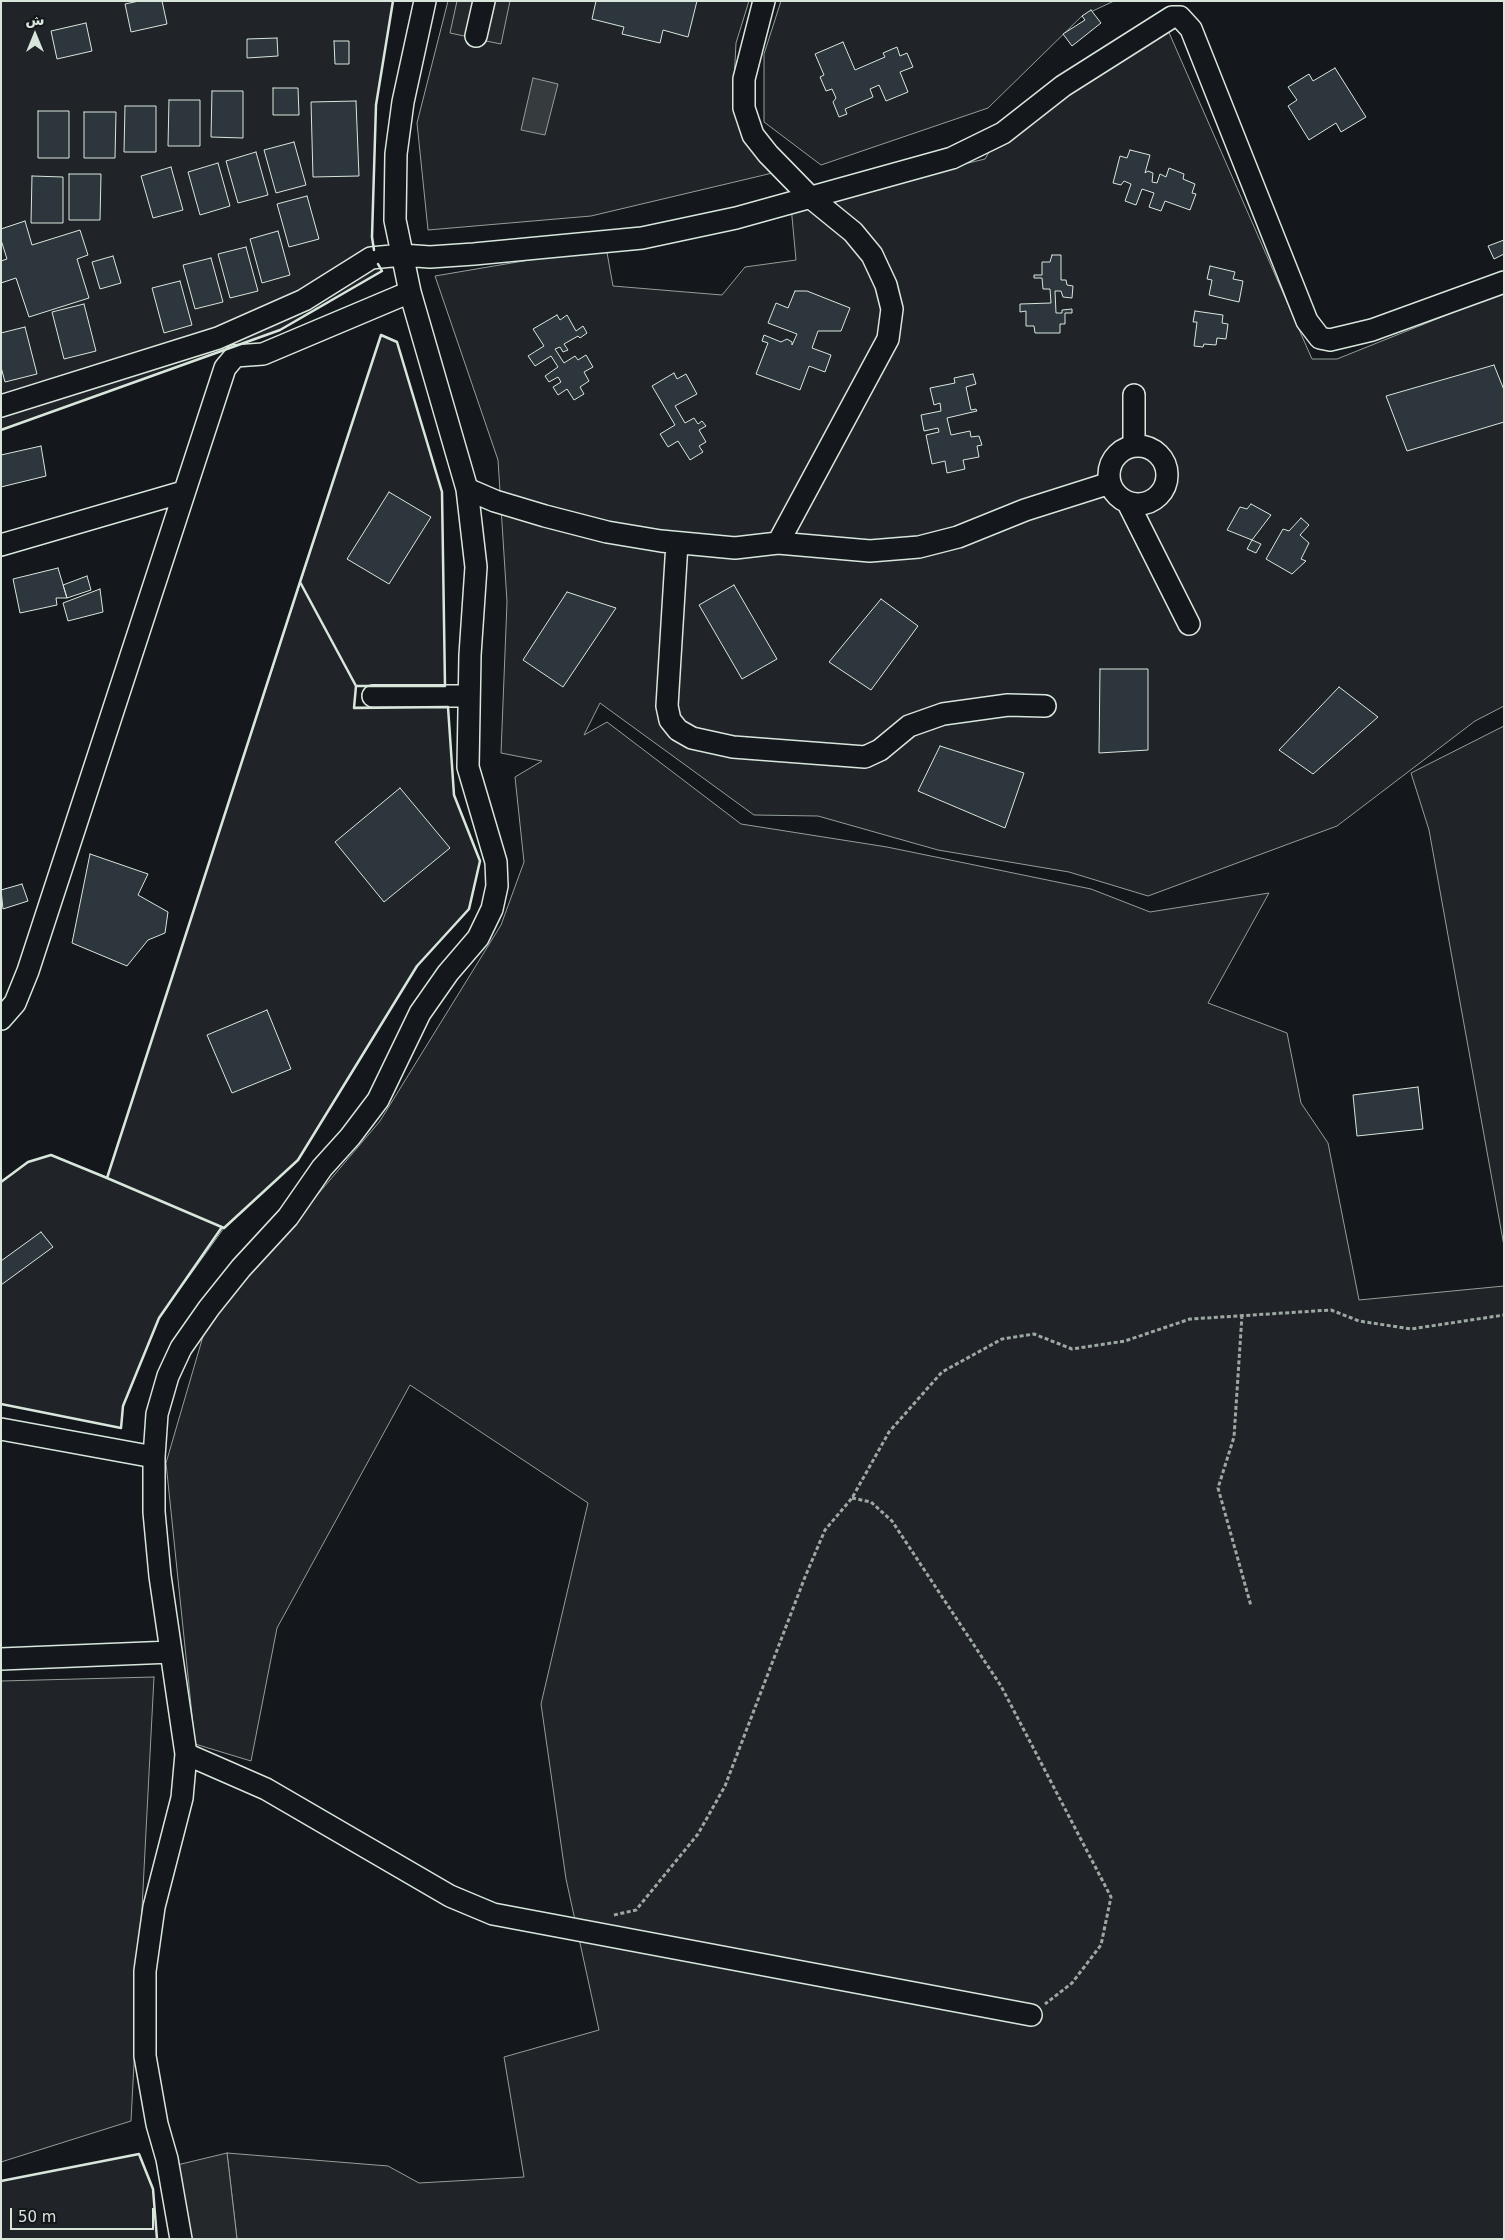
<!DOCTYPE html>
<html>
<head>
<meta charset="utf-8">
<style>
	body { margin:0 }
	#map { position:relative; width:1505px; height:2240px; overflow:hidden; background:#14181c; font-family:"DejaVu Sans",Vazirmatn,sans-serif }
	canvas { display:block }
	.frame { position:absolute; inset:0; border:2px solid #d8e6dc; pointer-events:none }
	.north { position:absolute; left:10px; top:10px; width:50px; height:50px; -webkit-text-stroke:4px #14181c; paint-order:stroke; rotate:0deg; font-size:14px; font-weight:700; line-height:20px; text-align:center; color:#d8e6dc }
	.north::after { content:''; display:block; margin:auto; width:18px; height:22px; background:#d8e6dc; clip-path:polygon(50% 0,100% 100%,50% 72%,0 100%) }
	.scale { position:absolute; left:10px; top:2208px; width:144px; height:22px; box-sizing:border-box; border:2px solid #d8e6dc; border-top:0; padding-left:6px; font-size:15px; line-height:18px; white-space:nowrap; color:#d8e6dc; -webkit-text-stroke:4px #14181c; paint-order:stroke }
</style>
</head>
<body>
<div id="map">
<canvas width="1505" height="2240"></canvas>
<div class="frame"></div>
<div class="north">ش</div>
<div class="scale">50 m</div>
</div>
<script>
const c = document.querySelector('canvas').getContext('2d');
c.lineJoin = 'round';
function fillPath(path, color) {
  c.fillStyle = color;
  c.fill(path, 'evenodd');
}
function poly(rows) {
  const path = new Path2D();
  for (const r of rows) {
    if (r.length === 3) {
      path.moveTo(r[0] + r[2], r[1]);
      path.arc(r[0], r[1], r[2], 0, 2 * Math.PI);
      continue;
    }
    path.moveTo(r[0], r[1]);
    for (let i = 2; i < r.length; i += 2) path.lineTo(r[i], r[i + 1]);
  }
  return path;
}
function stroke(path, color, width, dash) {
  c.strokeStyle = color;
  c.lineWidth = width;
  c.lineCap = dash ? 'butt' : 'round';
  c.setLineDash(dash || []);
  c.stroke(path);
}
const green = poly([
	[1,1,393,1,376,105,372,237,375,257,382,271,280,330,1,430,1,1],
	[448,1,749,1,736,43,733,100,746,143,781,171,591,216,428,230,417,123,448,1],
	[781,1,1114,1,1082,16,988,108,821,165,764,122,764,54,781,1],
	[1167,28,1312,359,1337,359,1504,292,1504,706,1475,721,1337,826,1148,896,1069,872,938,850,818,816,754,815,600,703,584,735,607,722,741,824,887,847,1091,889,1150,912,1269,893,1208,1003,1287,1033,1301,1103,1328,1143,1359,1300,1504,1286,1504,2239,237,2239,227,2153,388,2166,419,2183,524,2177,504,2057,599,2030,566,1879,541,1704,588,1503,410,1385,277,1628,251,1761,195,1744,166,1463,206,1326,380,1121,501,925,524,862,515,777,542,761,501,753,507,602,498,460,435,276,606,247,613,286,722,295,745,267,796,260,791,206,985,159,1003,128,1167,28],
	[381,335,397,342,442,492,445,686,356,686,354,707,448,707,454,795,480,861,469,909,417,966,298,1160,224,1228,159,1318,123,1406,121,1428,1,1404,1,1182,28,1162,51,1155,107,1177,381,335],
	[1504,726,1504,1246,1429,830,1411,773,1504,726],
	[154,1677,131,2121,1,2162,1,1681,154,1677],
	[139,2154,153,2189,157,2239,1,2239,1,2181,139,2154]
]);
fillPath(green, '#202428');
stroke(green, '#939e99', 1);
const parking = poly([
	[457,1,477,1,469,37,450,33,457,1],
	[490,1,510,1,501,44,481,40,490,1],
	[227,2153,237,2239,190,2239,177,2165,227,2153]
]);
fillPath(parking, '#24282b');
stroke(parking, '#939e99', 1);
const water = poly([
	[533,78,558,84,545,135,521,130,533,78]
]);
fillPath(water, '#363b3e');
stroke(water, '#939e99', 1);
const building = poly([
	[139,1,162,1,167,24,131,32,125,4,139,1],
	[596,1,697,1,688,37,663,30,660,43,622,34,624,27,592,19,596,1],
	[1091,10,1101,23,1072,46,1063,34,1085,20,1082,16,1091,10],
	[86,23,92,51,57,59,51,31,86,23],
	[277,38,278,56,247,58,247,39,277,38],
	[334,41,349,41,349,64,335,64,334,41],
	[843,42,855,70,885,57,883,53,897,47,900,56,907,53,913,67,900,72,908,92,886,101,879,85,870,89,873,97,845,109,847,114,839,117,833,102,836,98,832,89,826,91,820,77,824,75,815,54,843,42],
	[1335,68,1366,117,1341,132,1336,123,1309,140,1288,106,1297,100,1288,87,1309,74,1313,81,1335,68],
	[273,88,298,88,299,115,273,115,273,88],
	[212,91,243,91,243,138,211,137,212,91],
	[169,100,200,100,200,146,168,146,169,100],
	[356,101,359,176,313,177,311,102,356,101],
	[125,106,156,106,156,152,124,152,125,106],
	[38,111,69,111,69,158,38,158,38,111],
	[84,112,116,112,115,158,84,158,84,112],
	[294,142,306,185,276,193,264,150,294,142],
	[1130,150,1150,155,1145,173,1148,171,1153,173,1152,182,1157,183,1160,174,1166,177,1169,168,1184,174,1183,179,1195,184,1192,193,1196,194,1190,210,1165,201,1161,211,1149,207,1154,193,1142,189,1136,205,1125,201,1131,184,1124,181,1121,185,1113,183,1120,156,1127,158,1130,150],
	[256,152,268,195,238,203,226,161,256,152],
	[218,163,230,206,200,215,188,172,218,163],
	[171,167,183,210,153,218,141,176,171,167],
	[69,174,101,174,100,220,69,220,69,174],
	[32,176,63,177,63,223,31,223,32,176],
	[307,196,319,239,289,247,277,204,307,196],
	[25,221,32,245,80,230,88,255,77,259,89,298,29,317,16,278,1,283,1,261,7,259,1,240,1,229,25,221],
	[278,231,290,275,262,283,250,239,278,231],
	[1504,240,1504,254,1494,259,1488,246,1504,240],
	[246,247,258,291,230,298,218,254,246,247],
	[1052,255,1061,255,1061,280,1066,280,1067,285,1073,286,1072,298,1063,297,1061,291,1055,291,1056,313,1062,313,1062,310,1072,309,1072,313,1065,313,1065,324,1060,324,1060,333,1035,333,1034,326,1026,326,1026,311,1020,312,1020,304,1051,303,1050,289,1043,289,1042,278,1034,278,1034,275,1042,275,1042,262,1050,262,1052,255],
	[113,256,121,283,100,289,92,262,113,256],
	[211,258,223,302,195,309,183,265,211,258],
	[1210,266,1235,272,1233,279,1243,281,1239,302,1209,295,1212,280,1207,279,1210,266],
	[180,281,192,325,164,333,152,288,180,281],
	[795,291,807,291,850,308,841,331,818,331,812,348,831,355,825,372,809,366,800,390,756,374,768,343,762,341,764,335,781,342,787,339,792,342,792,345,797,334,768,323,776,303,788,308,795,291],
	[84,304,96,351,64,359,52,312,84,304],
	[1195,311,1223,315,1222,323,1228,324,1226,339,1217,338,1216,345,1204,344,1203,347,1194,346,1197,322,1193,322,1195,311],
	[557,315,560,320,567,315,576,331,583,326,587,333,580,338,578,336,564,344,568,350,563,352,560,347,555,349,564,363,575,356,578,360,586,355,593,367,584,372,589,381,580,387,584,394,574,400,567,389,558,395,553,387,561,382,558,377,549,382,545,376,558,367,551,356,535,366,528,356,544,346,533,329,557,315],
	[25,327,37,374,5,382,1,367,1,333,25,327],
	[1494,365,1504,390,1504,422,1407,451,1386,396,1494,365],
	[674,373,677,379,686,374,697,394,675,406,685,423,694,418,698,424,702,421,706,426,699,430,706,442,699,446,703,452,690,460,678,441,668,447,660,434,675,425,652,386,674,373],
	[973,374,976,384,966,387,971,410,976,409,977,411,947,418,951,435,970,431,971,437,979,436,982,445,977,446,979,457,963,460,965,469,947,473,945,461,932,464,926,435,939,432,938,428,924,431,921,415,941,411,940,403,934,405,930,388,955,383,954,378,973,374],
	[41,446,46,476,1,487,1,455,41,446],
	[389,492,431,517,389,584,347,559,389,492],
	[1251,504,1271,515,1252,540,1227,530,1240,507,1247,509,1251,504],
	[1301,518,1309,525,1300,535,1309,543,1301,559,1306,561,1292,574,1266,559,1283,529,1289,531,1301,518],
	[1252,540,1261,544,1256,553,1247,549,1252,540],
	[58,568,67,598,56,598,57,605,20,613,13,579,58,568],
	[87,576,91,590,67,598,63,585,87,576],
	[734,585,777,659,742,679,699,605,734,585],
	[100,589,103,612,68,621,63,603,100,589],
	[567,592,616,608,563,687,523,660,567,592],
	[881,599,918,626,871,690,829,662,881,599],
	[1100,669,1148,669,1148,750,1099,753,1100,669],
	[1339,687,1378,717,1313,774,1279,750,1339,687],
	[940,746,1024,773,1005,828,918,791,940,746],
	[400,788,450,848,384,902,335,842,400,788],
	[90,854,148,874,138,895,168,912,165,933,148,940,127,966,72,943,90,854],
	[22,884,28,901,3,909,1,890,22,884],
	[267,1010,291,1069,232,1093,207,1035,267,1010],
	[1418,1087,1423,1129,1357,1136,1353,1095,1418,1087],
	[41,1232,53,1247,1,1285,1,1261,41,1232]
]);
fillPath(building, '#2c363c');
stroke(building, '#d8e6dc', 1);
const minor = poly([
	[764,1,744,79,744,108,753,135,768,154,810,197,853,232,872,255,886,285,892,309,888,339,778,543],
	[476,36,484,1],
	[1134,395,1134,446],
	[1,406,218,338,304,300,371,258,402,255,430,257,474,254,642,238,736,218,952,158,1003,133,1063,86,1172,17,1180,17,1191,29,1307,321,1320,338,1330,340,1372,330,1504,282],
	[1138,475,29],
	[467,489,495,501,545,516,607,532,661,541,735,548,778,543,870,551,919,547,958,537,1025,510,1110,483],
	[1128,503,1189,624],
	[677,543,667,706,670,720,678,730,692,738,733,747,865,757,880,750,909,726,943,714,1008,705,1045,706],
	[1,545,183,492],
	[373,696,468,696],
	[1,1019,15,1003,28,971,225,368,235,356,263,354,410,292],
	[1,1429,154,1457],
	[1,1659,171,1652],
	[186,1754,266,1789,450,1896,493,1914,1031,2015],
	[181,2239,167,2159,157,2124,145,2056,145,1971,154,1907,182,1798,186,1754,160,1576,154,1512,154,1457,157,1414,168,1376,181,1348,209,1308,241,1268,288,1217,322,1168,350,1137,378,1100,420,1013,448,973,478,938,492,909,497,886,496,862,468,767,470,655,476,567,467,489,410,292,395,220,396,154,403,102,425,1]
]);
stroke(minor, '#d8e6dc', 24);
stroke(poly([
	[1242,1315,1234,1437,1218,1488,1251,1606],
	[852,1498,871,1502,892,1521,1001,1686,1111,1897,1101,1945,1072,1983,1045,2004],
	[614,1915,636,1910,698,1834,725,1786,805,1577,825,1530,852,1498,889,1432,942,1372,1002,1339,1034,1334,1072,1349,1125,1341,1190,1319,1331,1310,1359,1321,1411,1329,1504,1315]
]), '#9da8a2', 3, [4, 2.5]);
stroke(minor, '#14181c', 21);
stroke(poly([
	[374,250,372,237,376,105,393,1],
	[381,335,397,342,442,492,445,686,356,686,300,582,381,335],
	[1,430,280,330,382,271,378,264],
	[300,582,356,686,354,708,448,707,454,795,480,861,469,909,417,966,298,1160,224,1228,107,1178,300,582],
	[1,1182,28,1162,51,1155,107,1178],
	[1,1404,121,1428,123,1406,159,1318,222,1227],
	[1,2181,139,2154,153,2189,157,2239]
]), '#d8e6dc', 2.5);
</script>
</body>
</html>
